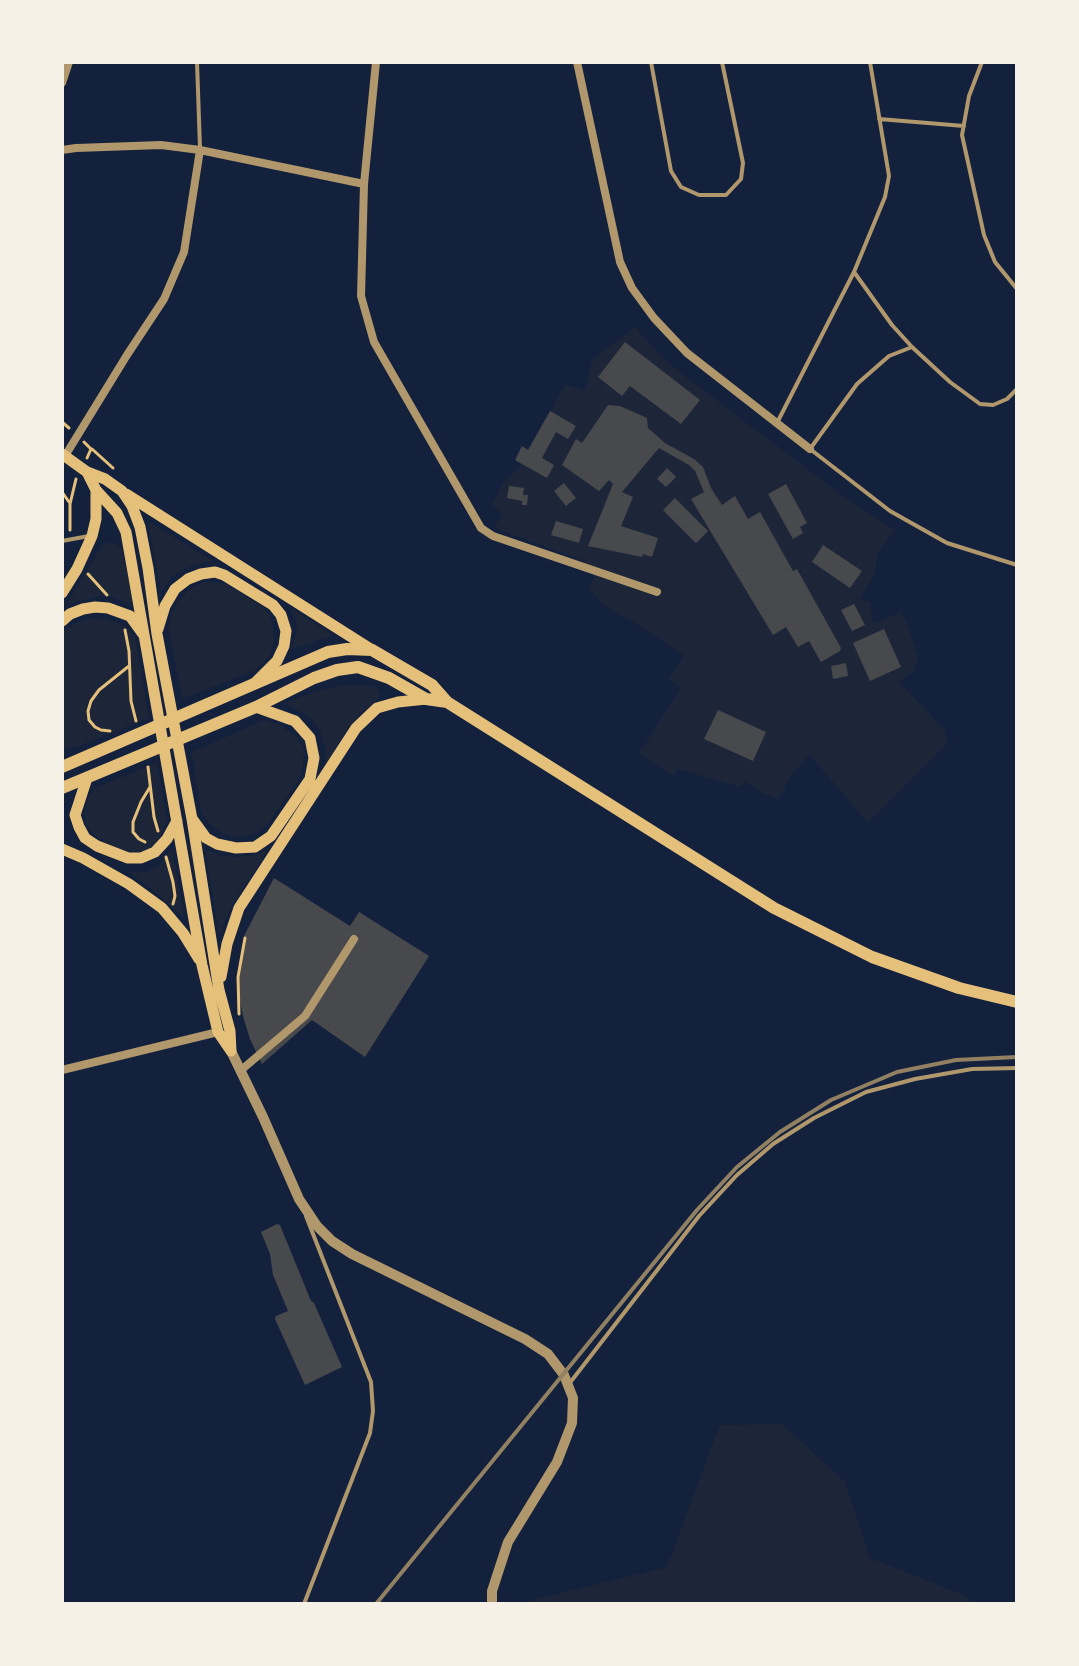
<!DOCTYPE html>
<html>
<head>
<meta charset="utf-8">
<style>
	body { margin:0 }
	#map { position:relative; width:1079px; height:1666px; overflow:hidden; background:#14213d; font-family:Ubuntu,sans-serif }
	canvas { display:block }
	.frame { position:absolute; inset:0; border:64px solid #f6f1e7; pointer-events:none }
</style>
</head>
<body>
<div id="map">
<canvas width="1079" height="1666"></canvas>
<div class="frame"></div>
</div>
<script>
const c = document.querySelector('canvas').getContext('2d');
c.lineJoin = 'round';
function fillPath(path, color) {
  c.fillStyle = color;
  c.fill(path, 'evenodd');
}
function poly(rows) {
  const path = new Path2D();
  for (const r of rows) {
    path.moveTo(r[0], r[1]);
    for (let i = 2; i < r.length; i += 2) path.lineTo(r[i], r[i + 1]);
  }
  return path;
}
function stroke(path, color, width, dash) {
  c.strokeStyle = color;
  c.lineWidth = width;
  c.lineCap = dash ? 'butt' : 'round';
  c.setLineDash(dash || []);
  c.stroke(path);
}
fillPath(poly([
	[635,327,660,355,678,371,850,501,895,530,878,552,875,573,860,599,870,603,873,624,900,612,907,623,918,658,913,672,899,682,945,730,947,744,868,823,809,754,788,779,784,790,778,799,765,794,743,781,740,787,678,769,673,776,639,753,681,688,669,679,684,656,653,634,599,602,598,597,589,590,596,573,593,568,579,559,494,528,502,514,492,504,504,482,522,465,515,460,522,446,529,450,565,385,586,390,592,360],
	[148,521,213,561,196,564,184,569,173,576,161,592],
	[106,543,113,543,121,548,132,593,132,602,128,603,105,595,66,605,102,546],
	[205,581,226,584,261,606,269,614,273,627,274,643,269,657,256,670,182,699,169,630,171,615,178,601,190,589],
	[290,608,334,635,292,649,297,630,296,622],
	[92,618,103,619,118,623,126,627,135,637,149,718,79,746,62,749,62,633,75,623],
	[346,685,366,685,377,688,381,693,376,702,361,713,347,729,326,764,325,748,320,730,309,716,283,703,320,690],
	[264,720,282,726,298,738,304,751,303,767,298,781,267,825,253,835,239,837,224,834,211,825,201,813,192,752],
	[157,763,167,820,162,834,155,845,146,851,134,852,114,847,95,836,86,825,84,812,88,798,95,788],
	[172,849,184,918,155,892,128,871,147,872,158,866],
	[205,849,221,856,238,857,253,855,268,850,234,902,219,934],
	[782,1424,845,1482,870,1558,963,1595,974,1604,525,1604,525,1602,667,1567,720,1425]
]), '#1d2539');
fillPath(poly([
	[625,342,700,400,681,424,630,386,622,396,598,377],
	[608,405,620,406,647,418,648,428,665,443,694,459,703,467,711,488,722,505,735,496,748,519,760,512,793,571,797,569,841,648,840,651,821,662,809,641,798,647,786,627,773,635,691,499,704,492,695,471,689,465,659,448,622,492,633,497,621,526,658,538,652,557,643,554,642,557,588,546,613,484,609,480,599,491,562,465,576,439,582,443],
	[550,411,576,426,568,439,556,432,542,458,554,465,547,478,515,460,522,446,528,450],
	[667,468,676,477,666,487,657,479],
	[564,483,576,498,566,506,554,491],
	[786,484,807,523,800,527,803,533,793,539,768,494],
	[509,486,524,488,523,495,528,495,527,505,522,505,522,501,507,498],
	[675,498,708,531,696,543,663,510],
	[556,521,583,529,579,543,551,535],
	[823,545,862,571,850,588,812,562],
	[854,604,865,625,852,631,841,610],
	[884,629,901,667,870,681,853,643],
	[846,663,848,676,833,679,831,666],
	[718,710,766,732,753,761,704,739],
	[274,878,350,926,359,912,429,956,365,1057,312,1020,262,1064,250,1039,243,1016,237,984,244,936],
	[277,1224,280,1225,311,1301,314,1303,342,1367,305,1385,275,1319,276,1316,288,1311,273,1275,270,1254,261,1232]
]), '#48494c');
stroke(poly([
	[62,422,69,428],
	[84,442,91,449,87,458],
	[92,449,113,468],
	[62,492,69,502],
	[70,530,70,504,76,479],
	[88,574,107,595],
	[125,630,129,651,131,701,136,721],
	[110,731,101,730,95,727,89,720,88,711,91,701,99,690,129,666],
	[148,767,154,817,158,831],
	[145,842,139,839,133,832,133,822,141,802,150,787],
	[166,857,173,882,175,896,173,904],
	[239,1014,238,977,245,938]
]), '#e5c07b', 3);
stroke(poly([
	[197,62,200,148],
	[651,62,671,171,681,187,699,195,726,195,741,179,743,163,722,62],
	[982,62,969,96,962,135,984,235,995,262,1017,289],
	[879,119,964,126],
	[854,272,892,325,912,347,950,382,980,404,993,405,1007,399,1017,389],
	[912,347,889,356,857,384,810,449,890,511,947,543,1017,565],
	[778,421,854,272,885,197,889,176,870,62],
	[62,541,89,536],
	[569,1384,699,1216,737,1175,773,1144,814,1118,866,1092,915,1079,972,1069,1017,1068],
	[304,1604,370,1433,373,1411,371,1382,306,1216]
]), '#b1986c', 4);
stroke(poly([
	[577,62,620,262,632,288,654,318,687,353,810,449],
	[62,83,69,62],
	[62,150,76,148,161,145,200,150,184,252,164,299,127,355,65,456],
	[200,150,364,184,361,296,374,342,481,528,493,536,657,592],
	[364,184,376,62],
	[62,1070,218,1032],
	[240,1071,305,1016,354,939]
]), '#b1986c', 8);
stroke(poly([
	[231,1051,263,1117,299,1199,317,1226,332,1241,352,1254,525,1339,548,1354,564,1375,573,1398,572,1423,557,1462,508,1542,492,1591,492,1604]
]), '#b1986c', 10);
stroke(poly([
	[62,454,87,472,105,479,122,491,132,506,140,527,148,568,157,634,192,819,219,990,230,1031,231,1051],
	[87,472,96,490,117,513,126,532,202,965,218,1032,231,1051],
	[126,494,372,650],
	[62,593,77,569,92,536,96,519,96,490],
	[62,621,70,614,83,609,95,607,108,608,130,616,143,634],
	[158,629,165,606,175,589,188,579,201,574,215,572,224,575,273,605,281,615,286,631,284,646,277,661,256,682],
	[87,778,75,815,79,827,85,838,97,846,128,858,141,858,155,852,167,839,177,821],
	[193,820,206,838,217,844,236,848,255,847,271,836,310,779,314,758,310,738,295,721,256,707],
	[62,849,83,858,129,884,162,908,183,933,199,959],
	[221,977,227,944,239,908,356,728,377,708,398,702,426,699]
]), '#e5c07b', 11);
stroke(poly([
	[62,767,328,652,347,649,372,650,432,685,447,702,774,908,872,957,959,988,1017,1002],
	[62,788,256,707,314,678,337,670,358,667,389,678,426,699,447,702]
]), '#e5c07b', 12);
stroke(poly([
	[376,1604,697,1210,737,1167,780,1132,831,1100,897,1072,956,1060,1017,1057]
]), '#918062', 4);
</script>
</body>
</html>
